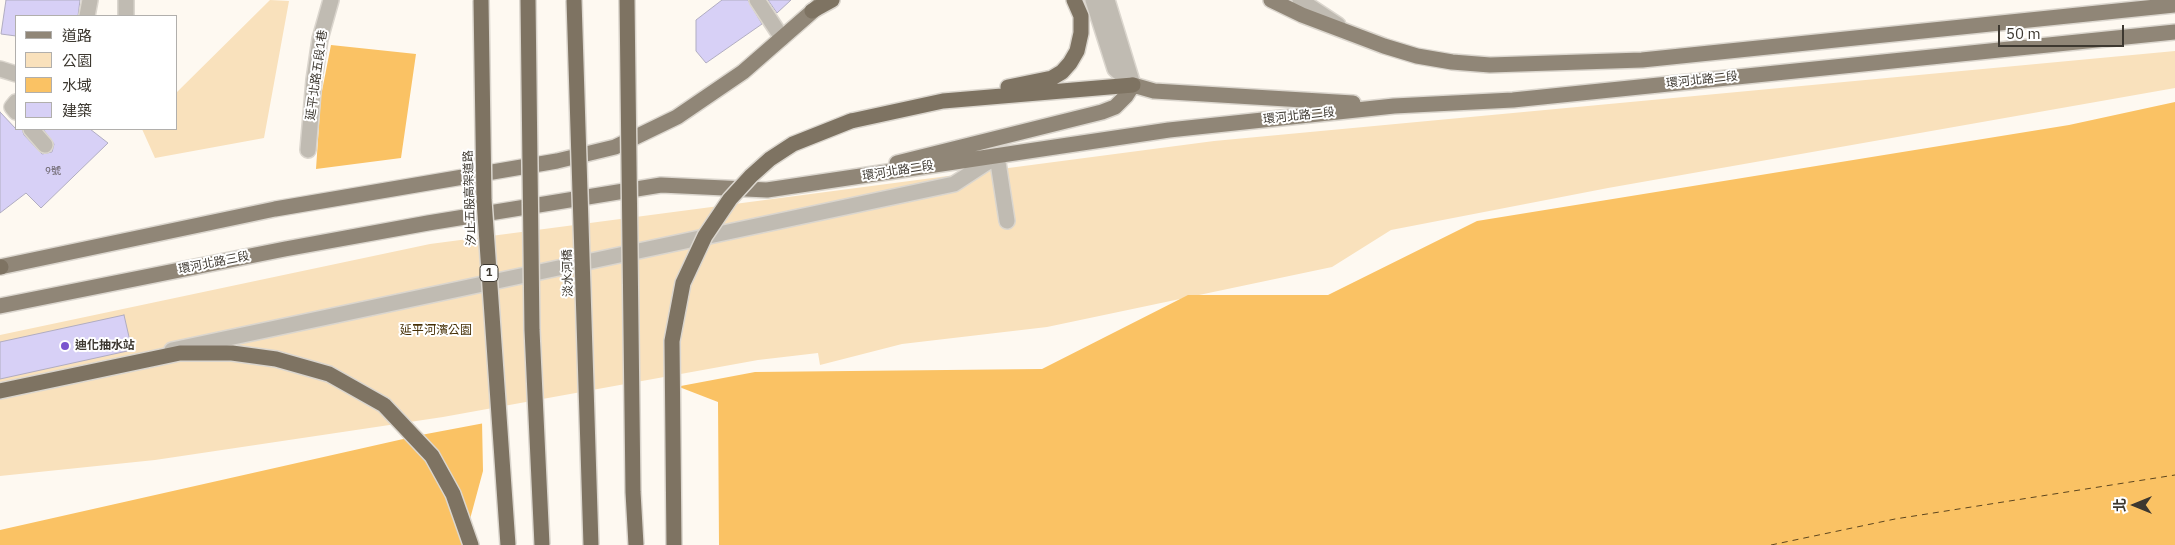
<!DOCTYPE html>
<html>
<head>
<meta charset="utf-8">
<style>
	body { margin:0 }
	#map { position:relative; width:2175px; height:545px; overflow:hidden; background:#fef9f1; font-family:"IBM Plex Sans","Noto Sans TC",sans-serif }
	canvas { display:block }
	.legend { position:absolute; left:15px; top:15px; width:162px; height:115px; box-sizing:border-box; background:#fff; border:1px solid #b1afac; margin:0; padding:6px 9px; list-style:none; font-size:15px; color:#3d3830 }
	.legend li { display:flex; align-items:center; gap:10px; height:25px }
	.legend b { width:25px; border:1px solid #b1afac }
	.north { position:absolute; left:2110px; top:480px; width:50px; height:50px; -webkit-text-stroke:4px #fff; paint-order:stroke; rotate:270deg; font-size:14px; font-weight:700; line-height:20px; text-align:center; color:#3d3830 }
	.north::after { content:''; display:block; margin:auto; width:18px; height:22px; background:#3d3830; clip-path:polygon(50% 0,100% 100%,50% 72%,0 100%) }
	.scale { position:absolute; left:1998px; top:25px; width:126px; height:22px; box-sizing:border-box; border:2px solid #3d3830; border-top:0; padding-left:6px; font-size:15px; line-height:18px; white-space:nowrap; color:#3d3830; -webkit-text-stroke:4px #fff; paint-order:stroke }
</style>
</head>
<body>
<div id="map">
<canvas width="2175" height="545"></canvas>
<ul class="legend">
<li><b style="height:6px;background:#908677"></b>道路</li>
<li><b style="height:14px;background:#f9e1bc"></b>公園</li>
<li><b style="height:14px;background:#fac264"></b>水域</li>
<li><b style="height:14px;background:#d7d0f6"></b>建築</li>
</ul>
<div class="north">北</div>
<div class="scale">50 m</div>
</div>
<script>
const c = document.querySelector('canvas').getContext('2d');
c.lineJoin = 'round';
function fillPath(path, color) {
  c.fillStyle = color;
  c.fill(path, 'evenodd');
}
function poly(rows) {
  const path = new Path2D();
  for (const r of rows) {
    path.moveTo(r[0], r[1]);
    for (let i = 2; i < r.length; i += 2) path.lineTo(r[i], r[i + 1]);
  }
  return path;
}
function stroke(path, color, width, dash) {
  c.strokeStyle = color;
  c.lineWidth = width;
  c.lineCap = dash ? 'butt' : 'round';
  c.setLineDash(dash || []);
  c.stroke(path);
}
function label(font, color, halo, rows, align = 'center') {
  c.font = font + ' "IBM Plex Sans","Noto Sans TC",sans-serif';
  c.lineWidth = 4;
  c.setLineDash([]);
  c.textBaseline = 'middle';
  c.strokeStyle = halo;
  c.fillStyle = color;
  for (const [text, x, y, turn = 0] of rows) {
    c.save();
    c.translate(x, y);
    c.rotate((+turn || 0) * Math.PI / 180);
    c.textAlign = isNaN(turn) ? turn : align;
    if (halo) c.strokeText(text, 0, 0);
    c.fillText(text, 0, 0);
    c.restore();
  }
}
fillPath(poly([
	[270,0,289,1,264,138,155,158,142,129,176,129,176,93],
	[2175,51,2175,88,1608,188,1391,230,1332,267,1047,327,902,344,820,365,818,353,758,360,443,417,155,460,0,476,0,335,430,244,1214,141]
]), '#f9e1bc');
fillPath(poly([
	[331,45,416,54,401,158,316,169,321,96],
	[2175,102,2175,545,0,545,0,530,421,435,755,372,1042,369,1188,295,1328,295,1477,221,2069,125]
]), '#fac264');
fillPath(poly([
	[674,385,718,402,719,545,463,545,483,471,482,421]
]), '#fef9f1');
stroke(poly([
	[1771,545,1895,519,2175,475]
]), '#5d461f', 1, [6, 5]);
const building = poly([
	[6,0,80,0,78,16,16,16,16,36,1,34,6,0],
	[722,0,748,0,762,24,706,63,696,51,696,20,722,0],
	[768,0,791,0,777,13,768,0],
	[0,112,16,129,22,129,24,135,42,154,52,152,54,144,43,129,90,129,108,143,41,208,26,193,0,213,0,112],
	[124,315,132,350,0,379,0,342,124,315]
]);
fillPath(building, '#d7d0f6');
stroke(building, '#b1adc1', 1);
const minor = poly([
	[757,0,782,38],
	[1093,0,1115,69,1133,85],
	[1107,0,1133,85],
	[1300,0,1338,25],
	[87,16,90,0],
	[126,16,126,0],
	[0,69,16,74],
	[16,102,12,107,16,112],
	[31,129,45,145],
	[308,150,314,80,320,39,331,0],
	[172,350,954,184,997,156,1007,221]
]);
const major = poly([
	[1271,0,1302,15,1384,46,1417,56,1452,62,1490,65,1642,60,2175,5],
	[897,163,1102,112,1115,107,1126,96,1133,85,1154,91,1353,103],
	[0,267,275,209,557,161,615,147,677,117,743,72,822,3],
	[0,306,285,249,428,223,661,185,767,190,1169,130,1394,106,1513,100,2175,32]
]);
const highway = poly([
	[812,11,832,0],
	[1008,87,1052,78,1062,72,1070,63,1077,51,1081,33,1081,16,1074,0],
	[851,121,943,101,1133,85],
	[0,267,1,267],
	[0,391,180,353,232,353,276,359,329,374,384,405,432,456,453,494,471,545]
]);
stroke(minor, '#dbd6ce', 18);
stroke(major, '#dbd6ce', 18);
stroke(highway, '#dbd6ce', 18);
stroke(minor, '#c0bbb2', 15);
stroke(major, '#908677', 15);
stroke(highway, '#7e7362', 15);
const highwayBridge = poly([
	[481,0,484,200,508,545],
	[528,0,532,330,542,545],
	[574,0,591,545],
	[627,0,633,492,636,545],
	[674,545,672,341,683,283,705,236,730,199,751,176,770,159,793,144,851,121]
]);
stroke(highwayBridge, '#dbd6ce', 18, []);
stroke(highwayBridge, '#7e7362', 15);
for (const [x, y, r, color] of [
	[65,346,5,"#7a55ce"]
]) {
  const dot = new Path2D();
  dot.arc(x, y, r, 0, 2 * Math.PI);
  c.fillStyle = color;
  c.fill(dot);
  stroke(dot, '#fff', 2);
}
label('10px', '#645e62', null, [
	["9號",53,171]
]);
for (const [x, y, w] of [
	[489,273,18]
]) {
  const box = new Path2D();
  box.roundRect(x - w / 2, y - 8.5, w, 17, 4);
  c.fillStyle = '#fff';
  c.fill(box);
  stroke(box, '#3d3830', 1);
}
label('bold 11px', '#3d3830', null, [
	["1",489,273]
]);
label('12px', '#3d3830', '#fff', [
	["延平北路五段1巷",317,75,-82],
	["環河北路二段",1702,80,-6],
	["環河北路二段",1299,116,-6],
	["環河北路二段",898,171,-9],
	["汐止五股高架道路",470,198,-92],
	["環河北路三段",214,263,-11],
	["淡水河橋",568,273,-91]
]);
label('12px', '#463006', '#fff', [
	["延平河濱公園",436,331]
]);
label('bold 12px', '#3d3830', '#fff', [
	["迪化抽水站",75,346]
], 'left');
</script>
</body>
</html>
